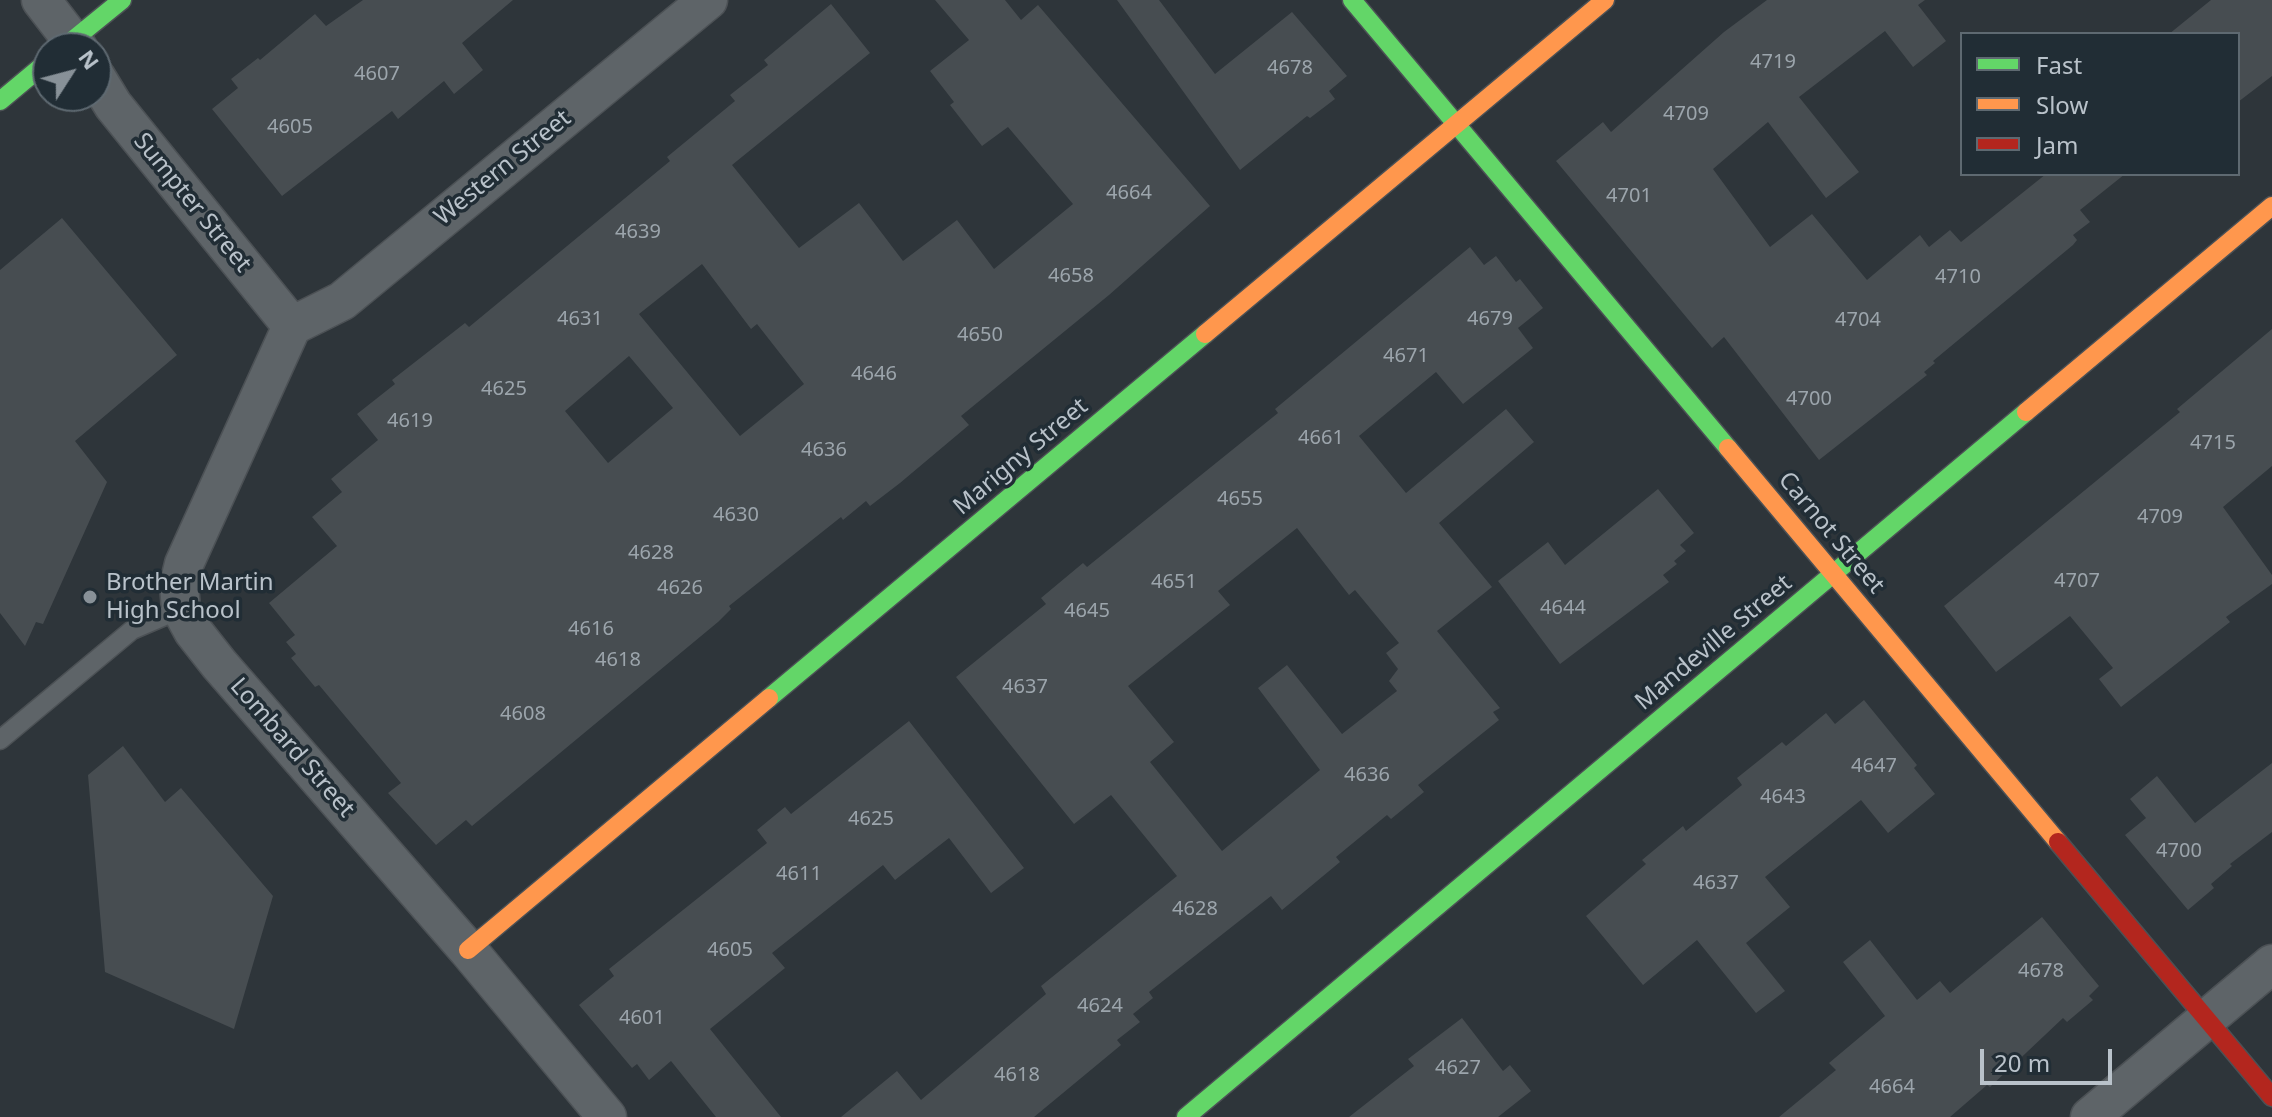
<!DOCTYPE html>
<html>
<head>
<meta charset="utf-8">
<style>
	body { margin:0 }
	#map { position:relative; width:2272px; height:1117px; overflow:hidden; background:#2e353a; font-family:"Noto Sans",sans-serif }
	canvas { display:block }
	.legend { position:absolute; left:1960px; top:32px; width:280px; height:144px; box-sizing:border-box; background:#212d35; border:2px solid #5e6971; margin:0; padding:10px 14px; list-style:none; font-size:24px; color:#b9c2ca }
	.legend li { display:flex; align-items:center; gap:16px; height:40px }
	.legend b { width:40px; border:2px solid #5e6971 }
	.north { position:absolute; left:32px; top:32px; width:80px; height:80px; box-sizing:border-box; background:#212d35; border:2px solid #5e6971; border-radius:50%; rotate:54deg; font-size:22px; font-weight:700; line-height:32px; text-align:center; color:#b9c2ca }
	.north::after { content:''; display:block; margin:auto; width:28px; height:36px; background:#889198; clip-path:polygon(50% 0,100% 100%,50% 72%,0 100%) }
	.scale { position:absolute; left:1980px; top:1049px; width:132px; height:36px; box-sizing:border-box; border:4px solid #b9c2ca; border-top:0; padding-left:10px; font-size:24px; line-height:28px; white-space:nowrap; color:#b9c2ca; -webkit-text-stroke:6px #212d35; paint-order:stroke }
</style>
</head>
<body>
<div id="map">
<canvas width="2272" height="1117"></canvas>
<ul class="legend">
<li><b style="height:10px;background:#63d668"></b>Fast</li>
<li><b style="height:10px;background:#ff974d"></b>Slow</li>
<li><b style="height:10px;background:#b3261e"></b>Jam</li>
</ul>
<div class="north">N</div>
<div class="scale">20 m</div>
</div>
<script>
const c = document.querySelector('canvas').getContext('2d');
c.lineJoin = 'round';
function fillPath(path, color) {
  c.fillStyle = color;
  c.fill(path, 'evenodd');
}
function poly(rows) {
  const path = new Path2D();
  for (const r of rows) {
    path.moveTo(r[0], r[1]);
    for (let i = 2; i < r.length; i += 2) path.lineTo(r[i], r[i + 1]);
  }
  return path;
}
function stroke(path, color, width, dash) {
  c.strokeStyle = color;
  c.lineWidth = width;
  c.lineCap = dash ? 'butt' : 'round';
  c.setLineDash(dash || []);
  c.stroke(path);
}
function label(font, color, halo, rows, align = 'center') {
  c.font = font + ' "Noto Sans",sans-serif';
  c.lineWidth = 7;
  c.setLineDash([]);
  c.textBaseline = 'middle';
  c.strokeStyle = halo;
  c.fillStyle = color;
  for (const [text, x, y, turn = 0] of rows) {
    c.save();
    c.translate(x, y);
    c.rotate((+turn || 0) * Math.PI / 180);
    c.textAlign = isNaN(turn) ? turn : align;
    if (halo) c.strokeText(text, 0, 0);
    c.fillText(text, 0, 0);
    c.restore();
  }
}
fillPath(poly([
	[363,0,513,0,462,43,483,70,454,94,444,81,398,119,392,111,282,196,212,109,238,88,231,79,258,58,260,60,315,14,326,26],
	[935,0,1005,0,1021,20,1038,5,1210,206,1109,295,961,416,969,425,900,483,870,506,866,501,843,520,841,517,729,606,731,609,718,622,472,826,466,820,436,845,388,793,401,783,319,685,315,687,291,658,296,654,286,642,295,635,269,603,337,546,312,517,342,492,331,479,378,440,357,414,395,384,392,380,465,323,469,327,670,161,667,157,735,101,730,95,768,65,764,60,831,4,870,53,732,165,799,248,859,203,903,261,957,220,994,269,1073,204,1008,127,982,146,950,105,954,102,930,71,969,40],
	[702,264,751,329,757,324,804,384,740,436,639,314],
	[629,356,673,408,608,463,565,411],
	[1117,0,1159,0,1215,74,1292,12,1347,76,1329,91,1335,99,1310,118,1307,116,1240,170],
	[1767,0,1925,0,1918,5,1946,41,1913,67,1885,31,1799,97,1859,172,1826,198,1768,122,1713,169,1770,247,1812,214,1867,280,1920,235,1929,247,1950,230,1961,242,2046,174,2125,174,2080,210,2090,222,2073,235,2077,240,2073,245,1933,361,1935,363,1924,372,1927,375,1819,460,1724,337,1712,348,1556,161,1603,122,1611,132,1724,32],
	[2211,0,2272,0,2272,76,2238,102,2238,34,2169,34],
	[62,218,177,355,75,441,107,482,43,624,36,622,25,646,0,613,0,270],
	[1470,247,1484,265,1496,256,1516,282,1520,279,1543,308,1518,328,1533,348,1463,404,1436,372,1359,436,1406,493,1506,409,1534,442,1439,523,1492,587,1437,631,1500,708,1493,712,1499,720,1418,785,1424,792,1391,819,1387,815,1336,857,1340,862,1282,910,1271,896,1149,992,1153,998,1133,1014,1140,1022,1117,1040,1121,1045,1034,1117,841,1117,897,1071,921,1100,1046,994,1041,986,1177,876,1111,795,1074,824,956,677,1046,604,1041,598,1083,563,1087,567,1278,413,1275,409],
	[1297,528,1349,595,1355,590,1399,643,1386,653,1398,669,1389,681,1397,691,1342,734,1287,665,1258,688,1320,770,1222,851,1150,762,1174,742,1128,686,1230,605,1218,591],
	[2272,329,2272,466,2223,507,2272,575,2272,584,2226,617,2230,622,2121,707,2099,679,2113,668,2070,616,1996,672,1944,606,2180,412,2177,409],
	[1658,489,1694,533,1680,545,1686,551,1674,561,1677,564,1663,575,1669,582,1560,664,1498,581,1548,542,1565,565],
	[1864,700,1917,765,1914,768,1935,794,1888,833,1861,800,1765,877,1790,907,1746,943,1785,991,1756,1013,1697,940,1643,985,1586,916,1646,864,1642,860,1683,826,1686,831,1742,785,1737,778,1782,742,1786,746,1826,713,1835,724],
	[909,721,1024,868,991,893,949,838,895,880,883,865,772,953,785,968,710,1029,781,1117,716,1117,671,1061,649,1080,637,1064,632,1068,579,1005,614,976,609,969,767,843,757,830,785,807,791,814],
	[123,746,165,802,181,788,273,896,234,1029,105,972,88,775],
	[2272,763,2272,832,2230,864,2232,866,2211,884,2214,888,2188,910,2125,835,2146,818,2130,799,2157,776,2195,823],
	[2042,917,2099,986,2089,996,2093,1000,2067,1022,2063,1018,1990,1087,1987,1085,1950,1117,1779,1117,1836,1070,1829,1063,1885,1016,1843,962,1870,940,1917,1000,1940,981,1950,993],
	[1462,1018,1503,1071,1510,1065,1531,1091,1498,1117,1349,1117,1414,1066,1408,1059]
]), '#474d51');
const lane = poly([
	[0,740,132,630,181,609]
]);
const street = poly([
	[41,0,78,48],
	[96,77,113,105,292,326],
	[292,326,184,564,179,585,181,609,193,631,219,664,468,950,607,1117],
	[292,326,342,301,708,0],
	[2090,1117,2272,964]
]);
const fast = poly([
	[1352,0,1728,448],
	[63,48,122,0],
	[0,101,48,61],
	[769,698,1205,334],
	[1186,1117,2026,412]
]);
const slow = poly([
	[1205,334,1605,0],
	[2026,412,2272,206],
	[1728,448,2058,842],
	[468,950,769,698]
]);
const jam = poly([
	[2058,842,2272,1097]
]);
stroke(lane, '#4c5155', 21);
stroke(street, '#4c5155', 41);
stroke(fast, '#4c5155', 21);
stroke(slow, '#4c5155', 21);
stroke(jam, '#4c5155', 21);
stroke(lane, '#5e6468', 18);
stroke(street, '#5e6468', 38);
stroke(fast, '#63d668', 18);
stroke(slow, '#ff974d', 18);
stroke(jam, '#b3261e', 18);
for (const [x, y, r, color] of [
	[90,597,8,"#889198"]
]) {
  const dot = new Path2D();
  dot.arc(x, y, r, 0, 2 * Math.PI);
  c.fillStyle = color;
  c.fill(dot);
  stroke(dot, '#212d35', 3);
}
label('20px', '#9ca5ac', null, [
	["4719",1773,62],
	["4678",1290,68],
	["4607",377,74],
	["4709",1686,114],
	["4605",290,127],
	["4664",1129,193],
	["4701",1629,196],
	["4639",638,232],
	["4658",1071,276],
	["4710",1958,277],
	["4631",580,319],
	["4679",1490,319],
	["4704",1858,320],
	["4650",980,335],
	["4671",1406,356],
	["4646",874,374],
	["4625",504,389],
	["4700",1809,399],
	["4619",410,421],
	["4661",1321,438],
	["4715",2213,443],
	["4636",824,450],
	["4655",1240,499],
	["4630",736,515],
	["4709",2160,517],
	["4628",651,553],
	["4707",2077,581],
	["4651",1174,582],
	["4626",680,588],
	["4644",1563,608],
	["4645",1087,611],
	["4616",591,629],
	["4618",618,660],
	["4637",1025,687],
	["4608",523,714],
	["4647",1874,766],
	["4636",1367,775],
	["4643",1783,797],
	["4625",871,819],
	["4700",2179,851],
	["4611",799,874],
	["4637",1716,883],
	["4628",1195,909],
	["4605",730,950],
	["4678",2041,971],
	["4624",1100,1006],
	["4601",642,1018],
	["4627",1458,1068],
	["4618",1017,1075],
	["4664",1892,1087]
]);
label('24px', '#b9c2ca', '#212d35', [
	["Western Street",503,168,-39],
	["Sumpter Street",192,203,51],
	["Marigny Street",1021,457,-40],
	["Carnot Street",1831,533,50],
	["Mandeville Street",1714,643,-40],
	["Lombard Street",292,748,49]
]);
label('24px', '#b9c2ca', '#212d35', [
	["Brother Martin",106,583],
	["High School",106,611]
], 'left');
</script>
</body>
</html>
